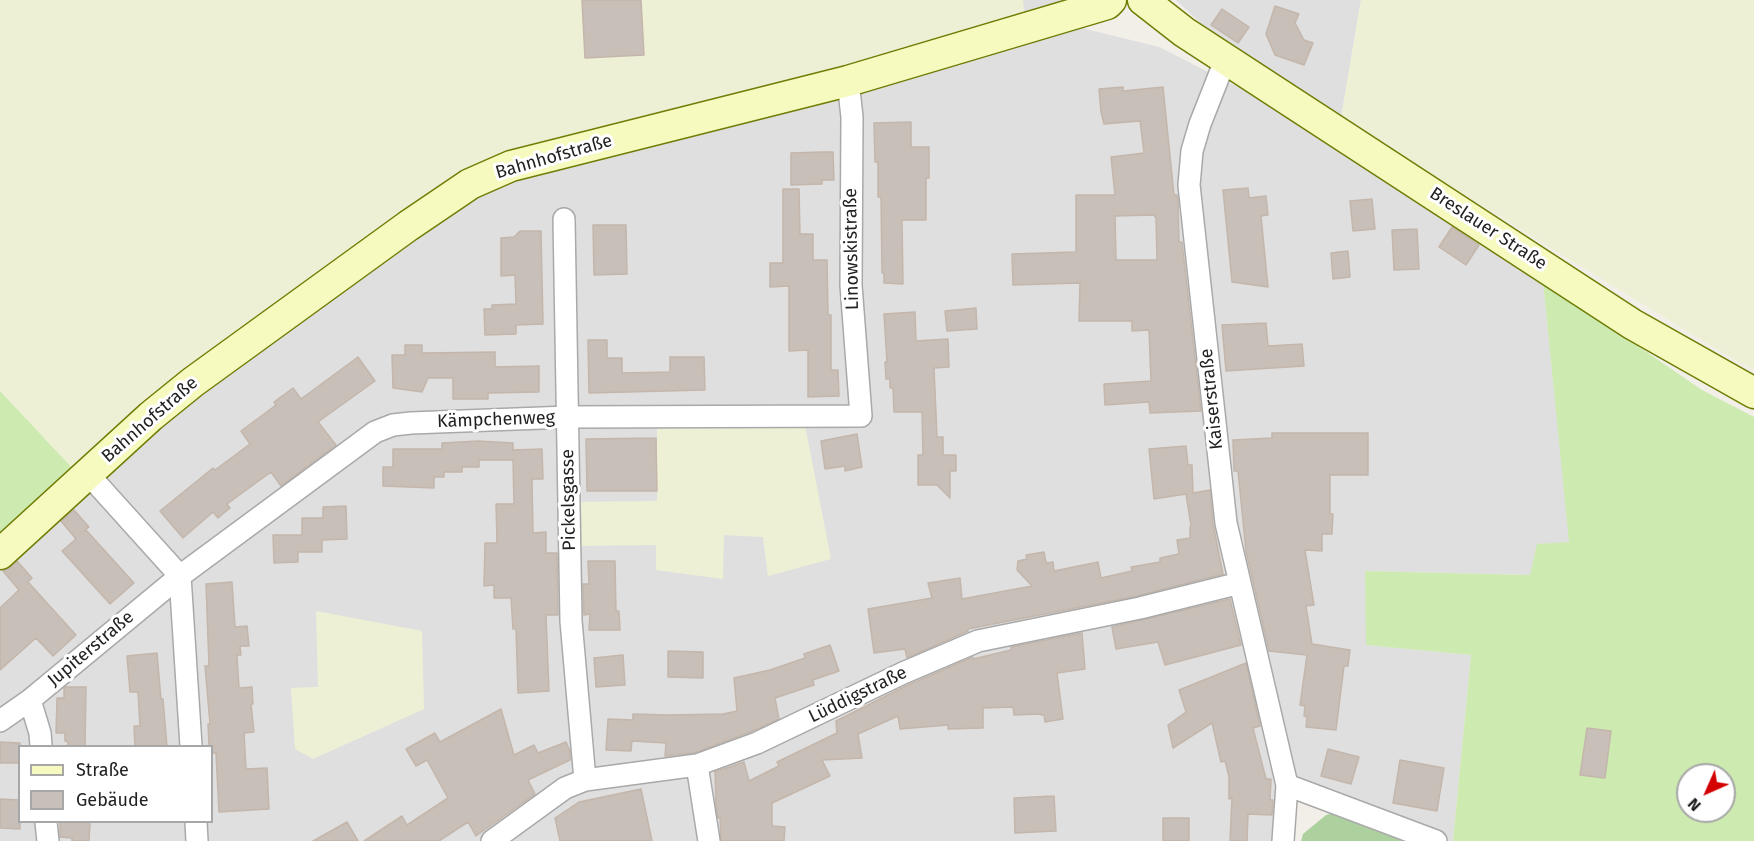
<!DOCTYPE html>
<html>
<head>
<meta charset="utf-8">
<style>
	body { margin:0 }
	#map { position:relative; width:1754px; height:841px; overflow:hidden; background:#f2efe9; font-family:"Fira Sans",sans-serif }
	canvas { display:block }
	.legend { position:absolute; left:18px; top:745px; width:195px; height:78px; box-sizing:border-box; background:#fff; border:2px solid #a7a7a7; margin:0; padding:8px 10px; list-style:none; font-size:18px; color:#222 }
	.legend li { display:flex; align-items:center; gap:12px; height:30px }
	.legend b { width:30px; border:2px solid #a7a7a7 }
	.north { position:absolute; left:1676px; top:763px; width:60px; height:60px; box-sizing:border-box; background:#fff; border:2px solid #a7a7a7; border-radius:50%; rotate:225deg; font-size:16px; font-weight:700; line-height:24px; text-align:center; color:#222 }
	.north::after { content:''; display:block; margin:auto; width:21px; height:27px; background:#d40000; clip-path:polygon(50% 0,100% 100%,50% 72%,0 100%) }
</style>
</head>
<body>
<div id="map">
<canvas width="1754" height="841"></canvas>
<ul class="legend">
<li><b style="height:8px;background:#f7fabf"></b>Straße</li>
<li><b style="height:16px;background:#c7bfb8"></b>Gebäude</li>
</ul>
<div class="north">N</div>
</div>
<script>
const c = document.querySelector('canvas').getContext('2d');
c.lineJoin = 'round';
function fillPath(path, color) {
  c.fillStyle = color;
  c.fill(path, 'evenodd');
}
function poly(rows) {
  const path = new Path2D();
  for (const r of rows) {
    path.moveTo(r[0], r[1]);
    for (let i = 2; i < r.length; i += 2) path.lineTo(r[i], r[i + 1]);
  }
  return path;
}
function stroke(path, color, width, dash) {
  c.strokeStyle = color;
  c.lineWidth = width;
  c.lineCap = dash ? 'butt' : 'round';
  c.setLineDash(dash || []);
  c.stroke(path);
}
function label(font, color, halo, rows, align = 'center') {
  c.font = font + ' "Fira Sans",sans-serif';
  c.lineWidth = 6;
  c.setLineDash([]);
  c.textBaseline = 'middle';
  c.strokeStyle = halo;
  c.fillStyle = color;
  for (const [text, x, y, turn = 0] of rows) {
    c.save();
    c.translate(x, y);
    c.rotate((+turn || 0) * Math.PI / 180);
    c.textAlign = isNaN(turn) ? turn : align;
    if (halo) c.strokeText(text, 0, 0);
    c.fillText(text, 0, 0);
    c.restore();
  }
}
fillPath(poly([
	[1023,0,1079,0,1024,17],
	[1176,0,1361,0,1341,118,1211,33],
	[1082,28,1159,47,1267,102,1543,281,1570,542,1530,575,1366,571,1366,645,1471,655,1453,841,1436,841,1287,786,1283,841,0,841,0,570,193,399,444,214,492,189,572,164],
	[20,746,212,746,212,822,20,822]
]), '#e0dfdf');
fillPath(poly([
	[0,0,582,0,586,58,644,55,641,0,1023,0,1024,17,846,71,527,150,75,471,0,391],
	[1361,0,1754,0,1754,370,1733,359,1549,247,1341,118],
	[803,415,831,559,768,576,763,537,724,535,723,579,656,570,656,545,578,546,577,502,657,501,657,416],
	[316,611,422,631,424,709,313,759,295,749,291,688,318,687]
]), '#eef0d5');
fillPath(poly([
	[1543,281,1702,390,1754,417,1754,841,1453,841,1471,655,1366,645,1365,571,1530,575,1537,544,1569,542],
	[1688,775,1724,775,1724,811,1688,811],
	[0,391,75,471,0,539]
]), '#cdebb0');
fillPath(poly([
	[1333,813,1431,841,1301,841,1303,834,1326,815]
]), '#add19e');
const building = poly([
	[582,0,641,0,644,55,585,58,582,0],
	[1275,6,1299,14,1295,23,1304,40,1313,43,1304,65,1275,55,1266,34,1275,6],
	[1222,9,1249,27,1238,43,1211,25,1222,9],
	[1123,87,1123,91,1163,87,1174,195,1177,195,1178,201,1179,242,1182,242,1201,411,1150,413,1149,402,1105,405,1104,384,1151,381,1149,330,1132,331,1132,321,1079,321,1080,283,1013,285,1012,254,1076,252,1076,195,1115,195,1111,157,1144,153,1140,121,1104,124,1101,112,1099,89,1123,87],
	[1154,215,1156,218,1157,260,1116,260,1115,216,1154,215],
	[911,122,911,147,929,147,929,178,926,178,926,220,902,220,903,284,884,283,884,272,882,273,881,197,878,197,878,162,875,162,874,123,911,122],
	[822,152,833,152,834,180,822,180,822,184,791,185,791,153,822,152],
	[1248,188,1249,198,1266,196,1268,215,1261,216,1268,287,1232,282,1223,190,1248,188],
	[783,189,799,189,800,234,813,234,813,260,827,260,828,315,831,315,831,370,838,370,839,396,808,397,808,350,789,351,789,286,770,287,770,263,783,263,783,189],
	[1372,199,1375,229,1353,231,1350,201,1372,199],
	[593,225,626,225,627,274,594,275,593,225],
	[1452,227,1479,245,1466,265,1439,247,1452,227],
	[1417,229,1419,269,1394,270,1392,230,1417,229],
	[520,231,541,231,543,324,516,325,516,334,485,335,484,309,492,309,492,305,516,304,515,275,501,276,501,238,514,237,520,231],
	[1348,251,1350,277,1333,279,1331,253,1348,251],
	[976,308,977,329,947,331,945,311,976,308],
	[915,312,916,341,948,339,949,367,934,368,937,437,943,437,943,455,956,455,956,471,950,471,950,498,937,485,918,485,918,455,923,455,922,412,894,412,893,388,890,388,890,379,886,379,885,362,887,362,884,314,915,312],
	[1266,323,1268,346,1302,344,1304,366,1226,371,1222,325,1266,323],
	[588,340,607,340,607,358,622,358,622,373,670,372,670,357,704,357,705,390,589,393,588,340],
	[405,345,422,345,422,353,495,352,495,367,539,366,539,392,488,393,488,399,453,399,453,378,428,378,422,392,393,388,392,355,405,355,405,345],
	[358,357,375,381,318,422,336,445,281,486,271,472,227,504,230,508,218,518,213,512,183,538,160,511,213,468,215,470,250,444,241,431,276,405,274,402,293,388,301,399,358,357],
	[1272,433,1368,433,1368,475,1330,475,1330,514,1333,514,1332,534,1322,534,1322,551,1305,550,1314,605,1306,606,1312,644,1350,650,1348,666,1344,666,1336,730,1306,727,1307,717,1304,716,1305,706,1300,705,1307,655,1269,651,1246,551,1238,471,1234,471,1233,440,1272,438,1272,433],
	[857,434,862,467,845,471,845,466,825,469,821,441,857,434],
	[656,438,657,491,587,491,586,439,656,438],
	[478,441,513,443,513,450,542,449,543,479,532,479,533,533,546,532,546,553,557,553,558,615,546,615,549,691,518,693,516,629,513,629,511,598,494,598,494,585,484,586,485,543,497,543,496,504,514,504,513,460,479,460,479,467,462,467,462,472,444,472,444,477,434,477,434,488,383,486,383,467,393,467,393,449,442,449,442,443,478,441],
	[1186,446,1188,465,1192,465,1193,493,1210,490,1213,524,1223,574,1137,596,968,629,968,631,907,658,905,649,874,653,868,609,932,598,928,583,960,578,962,599,1032,586,1017,570,1018,561,1027,559,1026,555,1044,552,1046,563,1053,562,1054,571,1098,562,1101,578,1132,571,1131,567,1160,562,1160,558,1179,554,1177,540,1190,538,1190,527,1191,526,1186,494,1154,499,1149,449,1186,446],
	[346,506,347,539,322,540,322,552,298,552,298,562,274,563,273,535,302,535,302,518,323,518,323,507,346,506],
	[74,510,89,527,84,531,86,530,134,583,110,604,62,551,76,539,61,521,74,510],
	[17,561,32,578,28,582,76,635,53,656,36,638,0,670,0,608,19,590,3,571,11,567,17,561],
	[588,561,615,561,616,611,619,611,620,630,589,630,590,614,584,615,583,584,589,584,588,561],
	[232,582,235,627,247,626,249,646,240,646,241,655,237,655,239,688,252,687,253,704,251,704,254,732,244,733,246,769,267,768,269,809,219,812,216,753,212,753,212,747,209,747,208,724,210,724,205,666,209,666,206,584,232,582],
	[1230,599,1241,645,1165,665,1158,642,1116,649,1112,627,1230,599],
	[1082,633,1085,669,1057,673,1063,719,1045,722,1044,715,1041,715,1041,714,1014,715,1013,707,983,708,983,728,948,729,948,725,900,729,898,716,858,734,862,758,822,760,830,776,772,803,772,826,785,827,784,841,721,841,720,818,718,818,716,806,715,772,744,762,749,781,779,766,777,762,837,733,836,721,908,685,973,657,973,659,1011,650,1011,647,1082,633],
	[830,645,839,671,813,680,814,685,775,698,779,719,755,730,694,753,665,756,666,743,632,741,631,751,606,750,608,719,633,720,633,714,667,715,723,714,737,711,734,678,770,670,805,658,804,654,830,645],
	[668,651,703,652,703,678,668,677,668,651],
	[157,653,161,699,163,699,167,747,135,747,134,726,140,726,138,692,130,692,127,656,157,653],
	[623,655,625,685,596,687,594,658,623,655],
	[1246,663,1260,726,1253,728,1266,779,1271,779,1270,800,1273,800,1272,815,1248,814,1247,841,1230,841,1232,798,1229,799,1229,777,1225,761,1221,762,1212,723,1173,748,1168,725,1186,712,1179,690,1246,663],
	[66,687,86,687,85,747,68,747,68,742,65,741,65,733,56,733,57,698,64,698,64,688,66,687],
	[501,709,514,755,534,745,538,753,566,742,570,751,570,760,528,780,535,794,476,836,468,822,439,841,364,841,402,816,407,825,448,798,427,760,416,766,406,749,435,733,440,742,501,709],
	[1587,728,1611,731,1605,778,1580,775,1587,728],
	[0,742,20,743,20,763,0,763,0,742],
	[1328,749,1359,757,1351,784,1321,776,1328,749],
	[1400,760,1444,768,1437,811,1393,803,1400,760],
	[641,789,652,841,560,841,555,818,579,802,641,789],
	[1054,796,1056,831,1015,833,1014,798,1054,796],
	[0,799,20,800,20,829,0,828,0,799],
	[1163,818,1189,818,1189,841,1163,841,1163,818],
	[60,822,90,822,89,841,72,841,72,838,60,837,60,822],
	[347,822,358,841,313,841,347,822]
]);
fillPath(building, '#c7bfb8');
stroke(building, '#c4b6ab', 1.5);
const street = poly([
	[1226,58,1200,124,1192,151,1189,185,1226,523,1287,785,1283,841],
	[564,219,571,621,585,780],
	[88,474,180,576,191,746],
	[30,700,40,733,41,746],
	[0,721,30,700,180,576,375,432,393,425,411,423,568,417,861,416,851,285,852,117,848,81],
	[697,765,709,841],
	[1287,785,1436,841],
	[46,822,48,841],
	[196,822,197,841],
	[492,841,565,788,585,780,697,765,757,743,903,673,978,641,1140,608,1240,583]
]);
const secondary = poly([
	[1143,0,1184,32,1632,324,1754,393],
	[0,554,151,416,193,382,408,226,470,184,511,166,848,81,1107,4,1111,0]
]);
stroke(street, '#a9a9a9', 24);
stroke(secondary, '#707d05', 33);
stroke(street, '#fff', 21);
stroke(secondary, '#f7fabf', 30);
label('18px', '#222', '#fff', [
	["Bahnhofstraße",554,157,-16],
	["Breslauer Straße",1488,229,33],
	["Linowskistraße",852,249,-91],
	["Kaiserstraße",1212,399,-96],
	["Bahnhofstraße",150,420,-41],
	["Kämpchenweg",496,420,-2],
	["Pickelsgasse",569,500,-91],
	["Jupiterstraße",91,649,-40],
	["Lüddigstraße",858,695,-26]
]);
</script>
</body>
</html>
